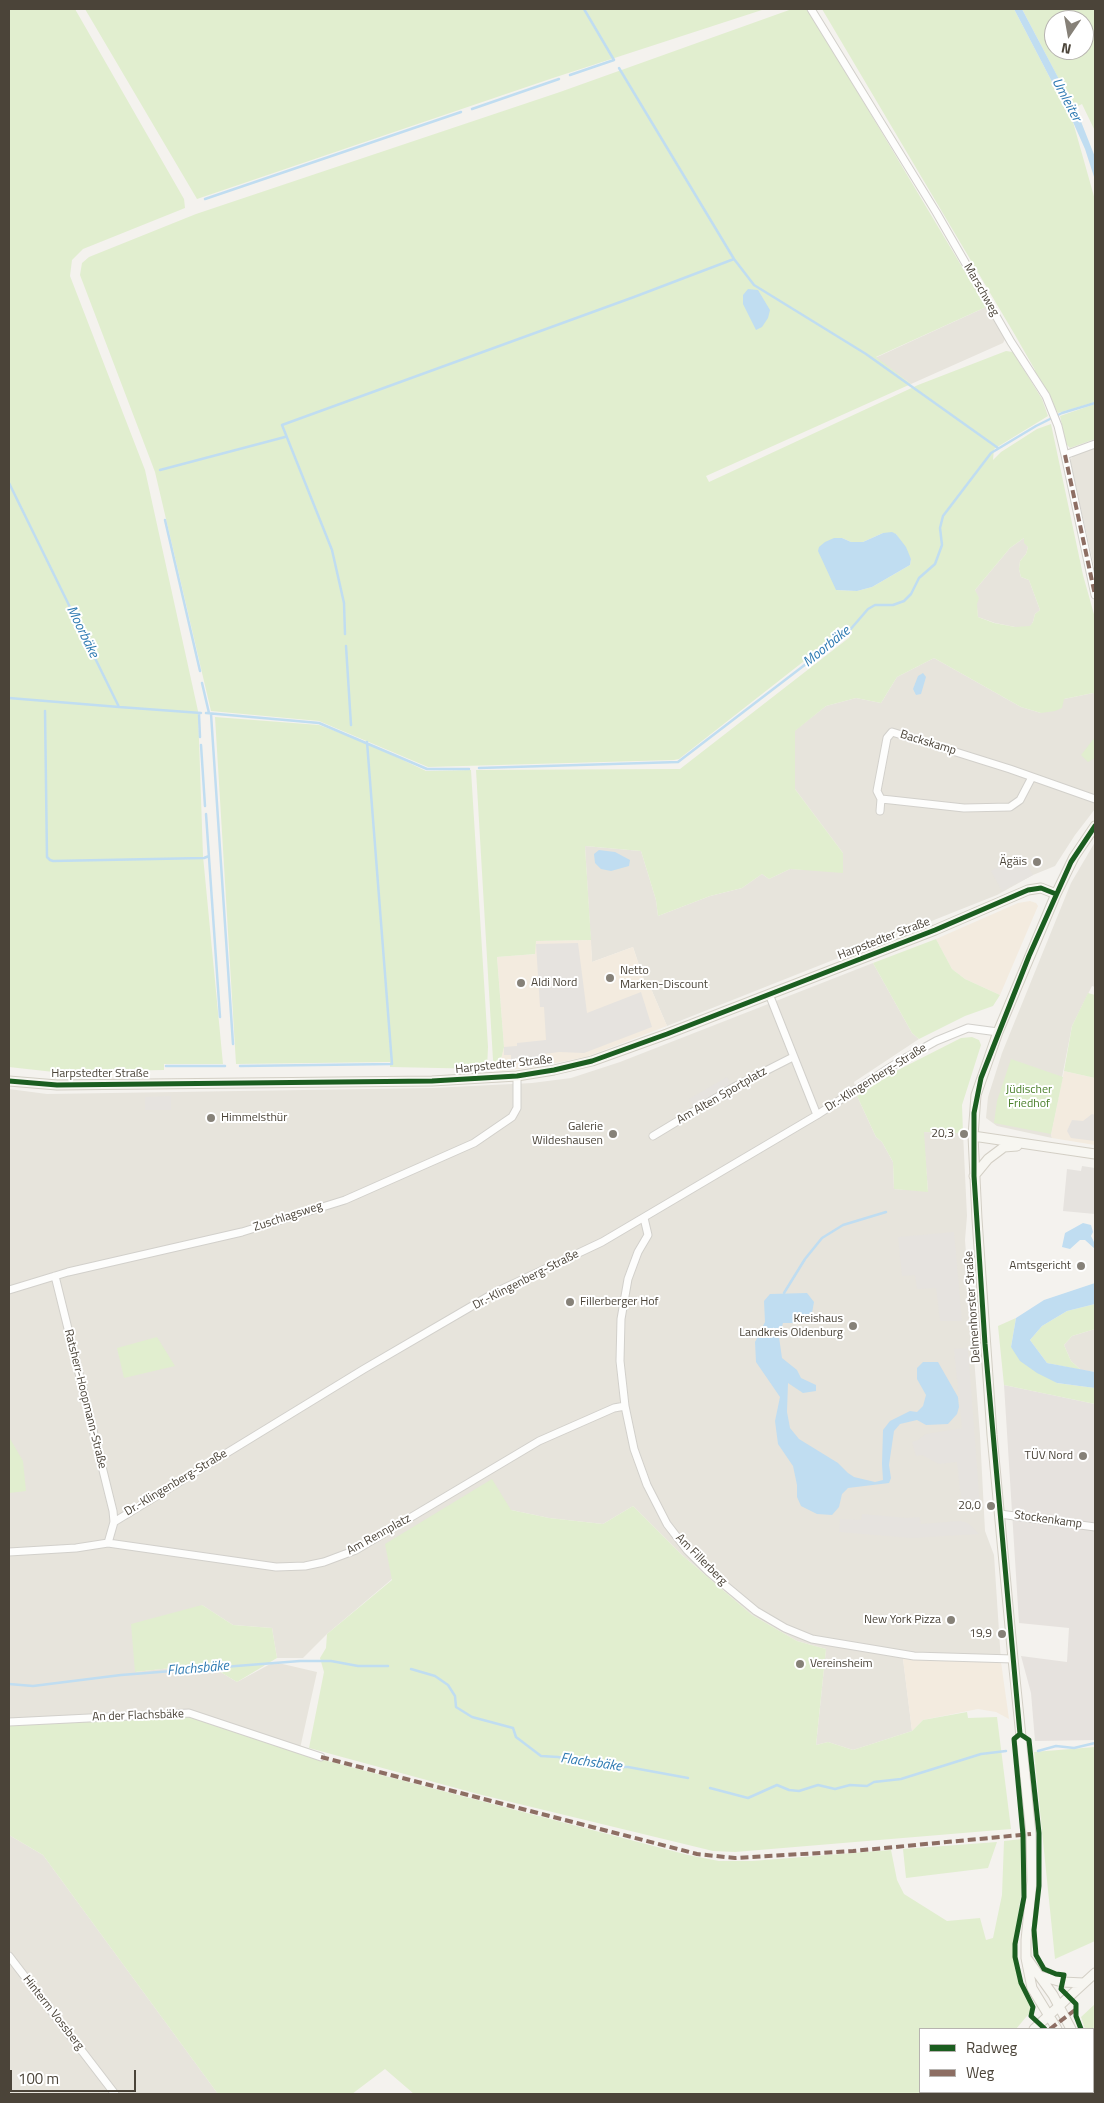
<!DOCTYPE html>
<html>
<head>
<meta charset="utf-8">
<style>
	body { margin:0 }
	#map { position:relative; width:1104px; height:2103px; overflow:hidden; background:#f4f2ee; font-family:"Titillium Web",sans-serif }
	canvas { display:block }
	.frame { position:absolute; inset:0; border:10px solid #4b4439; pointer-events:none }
	.legend { position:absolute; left:919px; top:2028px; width:175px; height:65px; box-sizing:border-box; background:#fff; border:1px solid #b7b4b0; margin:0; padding:6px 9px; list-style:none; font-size:15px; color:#4b4439 }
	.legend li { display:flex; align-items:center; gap:10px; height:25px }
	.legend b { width:25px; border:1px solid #b7b4b0 }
	.north { position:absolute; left:1044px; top:10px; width:50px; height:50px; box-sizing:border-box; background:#fff; border:1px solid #b7b4b0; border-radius:50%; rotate:192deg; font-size:14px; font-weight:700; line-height:20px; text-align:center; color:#4b4439 }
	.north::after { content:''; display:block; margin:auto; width:18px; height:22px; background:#868178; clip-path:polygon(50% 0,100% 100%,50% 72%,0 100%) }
	.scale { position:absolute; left:10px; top:2070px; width:126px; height:22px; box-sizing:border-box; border:2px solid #4b4439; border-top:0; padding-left:6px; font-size:15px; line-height:18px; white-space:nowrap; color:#4b4439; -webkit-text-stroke:4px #fff; paint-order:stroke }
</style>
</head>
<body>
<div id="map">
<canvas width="1104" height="2103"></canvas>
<div class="frame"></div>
<ul class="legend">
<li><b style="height:6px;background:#1b5e20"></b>Radweg</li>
<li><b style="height:6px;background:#8d6e63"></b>Weg</li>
</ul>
<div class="north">N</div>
<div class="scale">100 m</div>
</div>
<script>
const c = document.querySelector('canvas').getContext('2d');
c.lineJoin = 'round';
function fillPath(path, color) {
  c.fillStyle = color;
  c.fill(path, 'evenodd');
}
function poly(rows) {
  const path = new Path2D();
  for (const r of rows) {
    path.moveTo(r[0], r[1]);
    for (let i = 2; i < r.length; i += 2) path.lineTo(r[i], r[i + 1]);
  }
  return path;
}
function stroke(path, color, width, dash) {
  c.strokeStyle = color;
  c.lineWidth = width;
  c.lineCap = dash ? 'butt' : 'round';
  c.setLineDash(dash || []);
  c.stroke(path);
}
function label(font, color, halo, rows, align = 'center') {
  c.font = font + ' "Titillium Web",sans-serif';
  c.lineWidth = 4;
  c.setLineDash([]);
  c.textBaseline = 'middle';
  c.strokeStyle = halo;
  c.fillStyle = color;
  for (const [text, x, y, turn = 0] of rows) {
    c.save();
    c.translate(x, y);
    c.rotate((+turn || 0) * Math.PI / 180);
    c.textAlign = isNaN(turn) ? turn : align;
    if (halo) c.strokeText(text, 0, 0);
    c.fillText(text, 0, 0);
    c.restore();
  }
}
fillPath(poly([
	[986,307,1005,335,1005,339,1003,343,911,384,875,358],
	[1095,447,1095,571,1070,460,1074,455],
	[1024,538,1028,547,1026,554,1020,561,1019,569,1021,577,1029,580,1040,610,1035,614,1033,622,1030,627,1015,627,995,623,978,617,975,590,1010,548],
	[934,658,1021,707,1041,713,1064,699,1093,693,1095,687,1095,809,1075,835,1055,866,1033,875,997,895,667,1026,652,991,645,983,633,947,592,962,585,846,641,851,656,900,658,916,710,896,742,888,762,874,769,879,790,869,813,870,843,853,795,789,794,731,826,706,856,698,881,703,897,677],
	[1095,842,1095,987,1092,986,1072,1026,1051,1134,1052,1138,997,1126,986,1118,988,1097,1002,1053,1071,883],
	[873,963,912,1033,919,1039,854,1082,857,1096,876,1137,882,1142,893,1162,894,1189,928,1191,923,1132,963,1133,967,1216,965,1240,980,1435,985,1531,994,1555,1001,1662,903,1659,912,1731,853,1750,828,1742,816,1745,826,1649,797,1641,752,1615,682,1555,633,1506,603,1524,549,1518,511,1510,392,1579,327,1634,303,1658,277,1658,272,1628,233,1625,202,1605,135,1672,207,1664,237,1682,274,1662,317,1672,299,1753,9,1725,9,1089,47,1094,432,1088,532,1083,571,1078,620,1062],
	[1095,1329,1095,1372,1081,1370,1071,1361,1064,1345,1072,1336],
	[9,1835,43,1855,218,2094,9,2094]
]), '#e7e4dc');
fillPath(poly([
	[1030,901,1036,903,1038,906,1000,995,965,979,952,969,936,939,1018,903],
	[591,940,592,962,633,947,645,983,652,991,667,1026,586,1057,535,1067,498,1071,504,1047,497,957,535,954,535,941],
	[1064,1071,1095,1078,1095,1145,1052,1138,1051,1134],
	[903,1659,1001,1662,1009,1719,996,1712,978,1709,923,1720,912,1731]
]), '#f3ebdf');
fillPath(poly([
	[1004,1385,1095,1404,1095,1740,1035,1741,1031,1693,1021,1656,1067,1662,1069,1628,1019,1623]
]), '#e6e2de');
fillPath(poly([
	[9,9,75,9,184,199,185,208,83,249,72,260,70,276,145,470,198,711,203,856,223,1064,164,1064,164,1070,54,1072,9,1067],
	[85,9,765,9,553,78,197,199],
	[792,9,808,9,986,307,876,357,911,384,706,476,709,482,918,385,1006,351,1013,352,1042,399,1048,416,994,449,993,460,1001,452,1037,429,1051,424,1083,575,1095,618,1095,695,1093,693,1064,699,1062,708,1055,711,1041,713,1021,707,934,658,897,677,881,703,856,698,826,706,795,731,795,789,843,853,843,873,790,869,769,879,762,874,742,888,710,896,658,916,656,900,641,851,585,846,591,940,536,941,535,954,497,957,504,1047,498,1071,493,1060,476,770,680,769,850,637,845,629,679,759,674,760,428,767,319,721,211,711,155,472,80,275,82,263,89,257,196,214,560,92],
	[883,533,896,534,911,559,910,565,872,587,857,591,836,590,842,538,851,542,863,542],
	[1024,538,1024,543,1028,547,1026,554,1020,561,1019,569,1021,577,1029,580,1040,610,1035,614,1033,622,1030,626,1015,627,994,623,978,617,977,604,979,598,975,590,1010,548],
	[822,9,1014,9,1073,122,1095,200,1095,402,1058,413,1033,371,1035,370,1015,335],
	[1022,9,1095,9,1095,131,1082,104,1074,108],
	[1054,20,1084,20,1084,50,1054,50],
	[1095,404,1095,439,1070,448,1066,444,1060,416],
	[215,717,319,725,365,742,426,771,471,770,488,1047,487,1069,390,1067,390,1062,236,1064],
	[1095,737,1095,758,1088,762,1081,755],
	[936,939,952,969,965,979,1000,995,993,1006,965,1016,919,1039,912,1033,873,963],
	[1088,993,1095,995,1095,1078,1064,1071,1072,1026],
	[972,1037,979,1040,981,1045,962,1105,963,1133,924,1132,928,1192,894,1189,893,1162,882,1142,876,1137,857,1096,898,1070,961,1038],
	[1011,1059,1063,1077,1051,1134,994,1123,997,1101],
	[1095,1304,1095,1329,1072,1336,1064,1345,1071,1361,1081,1370,1047,1363,1030,1340,1042,1326,1067,1311],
	[1016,1318,1011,1347,1057,1383,1095,1388,1095,1404,1004,1385,998,1326],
	[157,1337,175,1366,124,1378,117,1348],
	[9,1437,23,1461,26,1491,9,1493],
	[492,1479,511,1510,549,1518,603,1524,633,1506,682,1555,752,1615,797,1641,826,1649,816,1745,828,1742,853,1750,912,1731,923,1720,967,1712,968,1718,997,1717,1011,1829,735,1852,713,1851,478,1794,309,1748,324,1672,320,1658,326,1648,327,1634,392,1580,385,1544],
	[202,1605,233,1625,272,1628,277,1658,237,1682,207,1664,135,1672,131,1624],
	[187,1716,320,1759,688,1855,719,1861,752,1861,891,1850,897,1880,904,1894,947,1921,980,1918,986,1940,993,1938,1002,1895,1004,1841,1022,1839,1023,1870,1021,1896,1013,1946,1014,1959,1020,1985,1032,2010,1016,2029,920,2029,920,2092,955,2092,952,2094,414,2094,385,2069,352,2094,218,2094,43,1855,9,1835,9,1725],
	[1095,1747,1095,1941,1055,1959,1034,1752],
	[997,1842,988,1868,906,1878,903,1849],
	[1095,2004,1095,2070,1093,2056,1093,2029,1085,2029,1081,2017],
	[996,2092,1078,2092,1079,2094,993,2094]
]), '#e1eecf');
fillPath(poly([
	[1020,855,1023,862,1025,861,1033,875,1002,891,991,871],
	[578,943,587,1013,641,992,652,1027,584,1053,559,1052,544,1054,544,1060,511,1063,511,1055,504,1055,504,1047,517,1046,517,1043,546,1040,544,1007,540,1007,536,944],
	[727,1077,732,1086,693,1108,689,1099],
	[171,1096,171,1110,145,1110,145,1097],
	[1092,1114,1095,1115,1095,1141,1071,1138,1067,1131,1072,1120,1083,1121],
	[1082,1166,1095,1168,1095,1214,1063,1211,1067,1169,1081,1171],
	[954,1232,962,1321,940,1321,936,1288,917,1289,915,1275,902,1276,898,1237],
	[968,1348,980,1507,962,1508,957,1462,939,1464,922,1455,916,1456,912,1442,918,1440,926,1434,962,1428,954,1349],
	[862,1514,907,1518,919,1517,921,1524,960,1521,968,1523,979,1534,911,1538,839,1532,840,1519,861,1520]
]), '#e6e3df');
fillPath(poly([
	[1014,9,1022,9,1080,119,1095,157,1095,180,1085,149,1073,122],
	[748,289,758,290,770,310,768,318,762,327,756,330,743,304,743,295],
	[892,532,896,534,906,547,911,559,910,565,872,587,857,591,836,590,818,551,819,547,825,542,834,538,842,538,851,542,863,542,883,533],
	[923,673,926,677,921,694,916,695,913,689,918,676],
	[599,850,615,852,630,860,629,866,611,871,601,869,595,863,594,854],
	[1083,1223,1091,1225,1093,1232,1091,1236,1095,1244,1095,1249,1085,1240,1080,1240,1070,1249,1062,1247,1065,1233],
	[1095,1283,1095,1304,1067,1311,1042,1326,1030,1340,1047,1363,1095,1372,1095,1388,1057,1383,1037,1373,1020,1361,1011,1347,1016,1318,1044,1300],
	[807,1293,814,1302,812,1313,797,1323,783,1323,779,1337,782,1358,797,1370,801,1378,816,1385,816,1391,803,1393,788,1383,787,1412,790,1428,799,1439,838,1463,848,1473,854,1477,875,1482,883,1480,882,1464,883,1430,890,1421,910,1411,917,1412,923,1406,926,1395,917,1379,917,1368,923,1362,938,1362,958,1397,959,1407,957,1414,948,1424,926,1425,917,1420,900,1424,894,1431,889,1465,891,1478,889,1483,848,1488,842,1494,839,1507,832,1515,817,1514,801,1506,797,1497,797,1485,793,1466,778,1444,775,1421,780,1397,756,1362,755,1342,765,1322,764,1301,770,1294]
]), '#c0ddf1');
stroke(poly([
	[619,68,734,259,754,285,866,354,998,448],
	[570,75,614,60,584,9],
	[472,109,559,79],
	[205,199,461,112],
	[160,470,285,437],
	[9,483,119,707,201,713],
	[165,520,200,671],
	[345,634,344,603,332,550,282,425,634,297,734,259],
	[346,646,351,725],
	[202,683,209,713],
	[9,698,119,707],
	[45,711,47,857,50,860,53,861,204,858,209,856],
	[206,713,319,723,427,769,469,769],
	[199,714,200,737],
	[211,714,233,1044],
	[201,745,205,806],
	[479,768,678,762,849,631,868,609,875,605,893,605,904,601,911,594,919,578,935,564,942,545,940,528,943,516,991,453,1036,426,1062,413,1095,403],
	[206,814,220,1017],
	[166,1066,225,1066],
	[240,1066,392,1064,367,742],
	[784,1293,805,1259,822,1238,843,1225,886,1212],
	[411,1669,435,1676,448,1685,455,1696,456,1707,472,1717,513,1728,516,1737,541,1756,558,1757,609,1767,628,1767,688,1778],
	[9,1684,33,1686,121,1675,300,1661,331,1661,358,1666,388,1666],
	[1038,1751,1056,1746,1074,1748,1095,1743],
	[710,1788,748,1798,777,1785,789,1790,799,1791,818,1785,835,1789,850,1785,867,1786,874,1782,901,1779,981,1754,1006,1751]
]), '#c0ddf1', 2.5);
const street = poly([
	[811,9,936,212,1011,342,1046,396,1058,426,1065,455,1095,595],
	[1065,455,1095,444],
	[1032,777,1020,800,1010,807,964,808,891,800,881,799,877,791,887,738,892,732,1010,769,1095,799],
	[880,811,881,799],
	[769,994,817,1115],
	[653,1136,734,1087,793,1057],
	[644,1218,648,1235,638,1252,628,1279,621,1319,620,1361,625,1406,634,1449,647,1485,667,1524,687,1550,709,1572,756,1611,785,1628,812,1639,914,1656,1013,1659],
	[55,1276,113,1511,114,1522,108,1543],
	[9,1290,68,1272,242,1232,345,1200,474,1143,512,1117,517,1108,517,1076],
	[1000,1514,1095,1527],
	[114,1522,364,1369,496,1292,602,1242,817,1115,900,1061,936,1041,968,1028,998,1032],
	[9,1552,76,1548,108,1543,276,1567,305,1566,324,1562,356,1550,539,1441,614,1408,625,1406],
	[9,1722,189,1713,321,1757],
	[9,1956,115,2094]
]);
const secondary = poly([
	[9,1081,57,1085,432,1081,517,1076,554,1070,592,1061,667,1034,935,930,1028,890,1041,888,1056,894],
	[973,1136,1095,1154],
	[974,1176,988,1159,1004,1147,1017,1146],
	[1028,1960,1053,1995,1071,2029],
	[1040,1976,1062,1982,1084,1983],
	[1034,2029,1095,1973],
	[1057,2029,1032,1988,1026,1958,1026,1940,1032,1881,1031,1834,1013,1659,992,1435,977,1219,973,1136,976,1095,998,1032,1056,894,1074,857,1095,826],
	[1090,2092,1090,2094],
	[970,2094,972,2092]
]);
stroke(street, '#d2d0cb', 9);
stroke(secondary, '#d3cfc5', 11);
stroke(street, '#fdfdfc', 7);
stroke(secondary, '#f7f6f1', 9);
stroke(poly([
	[1065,455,1095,595],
	[321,1757,697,1854,735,1858,853,1851,1031,1834],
	[1050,2029,1075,2010],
	[1093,2064,1095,2079]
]), '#8d6e63', 4, [8, 4]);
stroke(poly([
	[9,1081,57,1085,432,1081,517,1076,554,1070,592,1061,667,1034,935,930,1028,890,1041,888,1056,894],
	[1020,1734,985,1344,974,1176,974,1113,981,1078,1029,956,1071,862,1095,826],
	[1020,1734,1029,1740,1039,1833,1039,1886,1034,1930,1036,1955,1044,1969,1056,1974,1064,1975,1061,1989,1076,2004,1076,2016,1081,2029],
	[1020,1734,1014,1739,1023,1835,1024,1897,1015,1944,1015,1957,1021,1983,1033,2007,1031,2016,1045,2029]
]), '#1b5e20', 5);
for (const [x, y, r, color] of [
	[1037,862,5,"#868178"],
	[610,978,5,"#868178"],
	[521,983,5,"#868178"],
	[211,1118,5,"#868178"],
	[613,1134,5,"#868178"],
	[964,1134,5,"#868178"],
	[1081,1266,5,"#868178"],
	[570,1302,5,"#868178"],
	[853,1326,5,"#868178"],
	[1083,1456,5,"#868178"],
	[991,1506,5,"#868178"],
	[951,1620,5,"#868178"],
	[1002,1634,5,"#868178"],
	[800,1664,5,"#868178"]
]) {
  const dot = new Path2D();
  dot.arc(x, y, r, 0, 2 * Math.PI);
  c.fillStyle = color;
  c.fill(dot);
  stroke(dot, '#fff', 2);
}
label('12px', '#4b4439', '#fff', [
	["Marschweg",981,290,60],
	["Backskamp",928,743,17],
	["Harpstedter Straße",884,939,-21],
	["Harpstedter Straße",504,1065,-6],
	["Harpstedter Straße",100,1074],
	["Dr.-Klingenberg-Straße",876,1078,-32],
	["Am Alten Sportplatz",722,1096,-30],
	["Zuschlagsweg",288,1217,-18],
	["Dr.-Klingenberg-Straße",526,1280,-27],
	["Delmenhorster Straße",973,1307,-94],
	["Ratsherr-Hoopmann-Straße",85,1399,76],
	["Dr.-Klingenberg-Straße",176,1483,-31],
	["Stockenkamp",1048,1520,8],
	["Am Rennplatz",379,1535,-29],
	["Am Fillerberg",701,1560,45],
	["An der Flachsbäke",138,1716,-2],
	["Hinterm Vossberg",53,2013,52]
]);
label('12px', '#4b4439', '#fff', [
	["Ägäis",1027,862],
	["Netto",620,971,"left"],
	["Marken-Discount",620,985,"left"],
	["Aldi Nord",531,983,"left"],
	["Himmelsthür",221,1118,"left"],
	["Galerie",603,1127],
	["Wildeshausen",603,1141],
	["20,3",954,1134],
	["Amtsgericht",1071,1266],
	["Fillerberger Hof",580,1302,"left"],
	["Kreishaus",843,1319],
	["Landkreis Oldenburg",843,1333],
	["TÜV Nord",1073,1456],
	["20,0",981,1506],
	["New York Pizza",941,1620],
	["19,9",992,1634],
	["Vereinsheim",810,1664,"left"]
], 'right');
label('12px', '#4a7f2a', '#fff', [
	["Jüdischer",1029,1090],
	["Friedhof",1029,1104]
]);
label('italic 14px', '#2e7ab2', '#fff', [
	["Umleiter",1066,100,62],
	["Moorbäke",82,632,64],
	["Moorbäke",827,647,-39],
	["Flachsbäke",198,1669,-5],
	["Flachsbäke",591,1763,8]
]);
</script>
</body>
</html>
